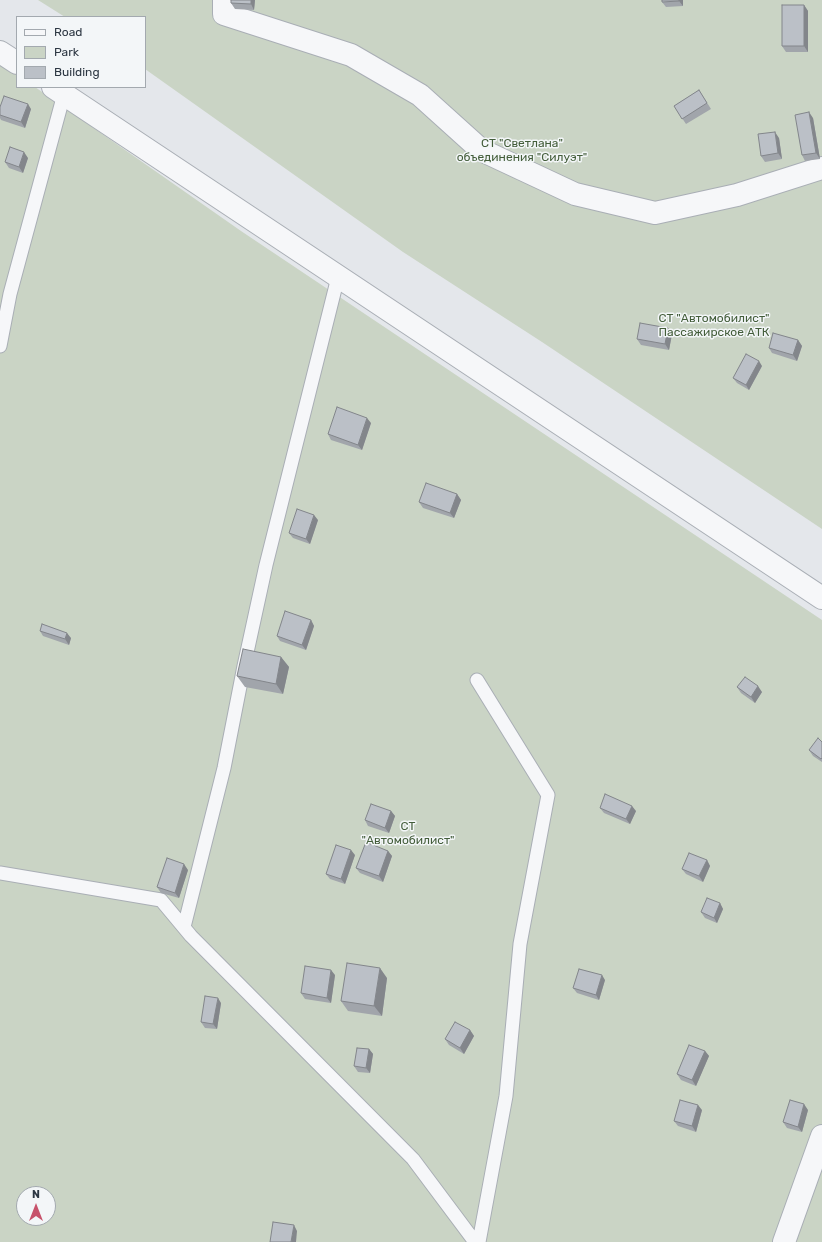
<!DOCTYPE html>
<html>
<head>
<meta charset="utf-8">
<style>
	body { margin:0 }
	#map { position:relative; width:822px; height:1242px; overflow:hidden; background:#e4e7eb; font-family:Rubik,sans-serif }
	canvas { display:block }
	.legend { position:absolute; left:16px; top:16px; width:130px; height:72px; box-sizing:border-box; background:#f3f6f8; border:1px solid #a3a9af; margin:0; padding:5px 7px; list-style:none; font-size:12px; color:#2c3642 }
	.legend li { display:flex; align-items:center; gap:8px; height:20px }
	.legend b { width:20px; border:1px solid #a3a9af }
	.north { position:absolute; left:16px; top:1186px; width:40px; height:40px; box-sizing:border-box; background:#f3f6f8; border:1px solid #a3a9af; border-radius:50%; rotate:0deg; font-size:11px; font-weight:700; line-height:16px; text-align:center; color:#2c3642 }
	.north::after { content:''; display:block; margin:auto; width:14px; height:18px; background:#c7526b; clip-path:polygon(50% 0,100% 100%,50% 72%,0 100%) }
</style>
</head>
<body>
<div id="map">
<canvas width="822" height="1242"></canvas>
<ul class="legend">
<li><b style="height:5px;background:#f6f7f9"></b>Road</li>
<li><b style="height:11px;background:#cad4c5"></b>Park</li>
<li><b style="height:11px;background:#bbc0c7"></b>Building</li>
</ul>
<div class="north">N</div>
</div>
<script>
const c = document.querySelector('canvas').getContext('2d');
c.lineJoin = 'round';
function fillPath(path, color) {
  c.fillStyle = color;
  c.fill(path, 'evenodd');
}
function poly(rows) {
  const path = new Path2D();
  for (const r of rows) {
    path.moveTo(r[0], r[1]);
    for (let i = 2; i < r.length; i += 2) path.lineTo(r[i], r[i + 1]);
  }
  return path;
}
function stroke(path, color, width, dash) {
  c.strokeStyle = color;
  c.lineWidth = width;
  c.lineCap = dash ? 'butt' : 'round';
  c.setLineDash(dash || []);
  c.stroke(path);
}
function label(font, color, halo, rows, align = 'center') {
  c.font = font + ' Rubik,sans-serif';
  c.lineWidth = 3;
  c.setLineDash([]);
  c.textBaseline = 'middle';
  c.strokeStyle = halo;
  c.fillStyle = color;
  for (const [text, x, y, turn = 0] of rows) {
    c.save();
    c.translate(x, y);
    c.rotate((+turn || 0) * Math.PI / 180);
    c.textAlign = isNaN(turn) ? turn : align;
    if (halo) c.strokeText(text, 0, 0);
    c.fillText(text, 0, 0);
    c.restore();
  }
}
fillPath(poly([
	[38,0,822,0,822,529,542,342,403,252,145,69,145,17,65,17],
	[0,62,17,74,17,87,35,87,241,231,822,620,822,1242,0,1242],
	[24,1194,48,1194,48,1218,24,1218]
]), '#cad4c5');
const service = poly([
	[0,346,10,294,64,94],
	[477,680,548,795,520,944,506,1096,479,1242],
	[0,873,161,900,191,936,413,1159,475,1242],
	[184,927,224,768,244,666,266,565,338,277]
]);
const minor = poly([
	[224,0,224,14,351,55,420,95,481,150,575,194,655,213,737,195,822,168],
	[0,52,17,63],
	[53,87,822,598],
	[784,1242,822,1136]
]);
stroke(service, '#a9aeb5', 15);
stroke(minor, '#a9aeb5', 24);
stroke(service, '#f6f7f9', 13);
stroke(minor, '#f6f7f9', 22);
fillPath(poly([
	[255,0,254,10,235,9,231,3],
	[683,0,683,6,666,7,662,2],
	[804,5,808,11,808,52,786,52,782,46],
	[699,90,711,109,686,124,674,106],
	[0,107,31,109,25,128,1,120,0,118],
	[813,118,820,159,805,161,802,155],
	[779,138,782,159,765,162,761,156],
	[28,158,23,173,9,168,5,162],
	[668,328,672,334,669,350,641,345,637,339],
	[798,340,802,346,797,361,772,353,769,348],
	[762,366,749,390,737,383,733,378],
	[371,423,362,450,331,440,328,434],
	[457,494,461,500,454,518,423,508,419,502],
	[318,520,310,544,293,538,289,533],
	[311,620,314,626,306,650,280,641,277,636],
	[40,631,71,638,69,645,43,636],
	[281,657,289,667,283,694,245,687,237,676],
	[737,687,762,692,755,703,741,693],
	[822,742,822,762,813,756,809,750],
	[600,808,636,811,630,824,604,813],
	[391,811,395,816,389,833,368,826,365,820],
	[388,851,392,856,383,882,360,873,356,868],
	[355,855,345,884,330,879,326,874],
	[707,860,710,866,703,882,686,874,682,869],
	[188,870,179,898,161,893,157,887],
	[720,903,723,909,717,923,705,918,701,912],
	[335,975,331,1003,305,999,301,993],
	[387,978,382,1016,348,1011,341,1001],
	[605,980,599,1000,577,993,573,988],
	[221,1003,217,1029,205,1028,201,1022],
	[470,1030,474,1036,464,1054,449,1045,445,1039],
	[369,1049,373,1054,370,1073,358,1072,354,1066],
	[705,1051,709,1056,696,1086,681,1080,677,1074],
	[702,1110,696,1132,678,1126,674,1121],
	[808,1110,802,1132,787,1128,783,1122]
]), '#a1a5ab');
fillPath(poly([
	[251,0,255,0,254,10,251,4],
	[679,0,683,0,683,6,679,1],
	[804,5,808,11,808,52,804,46],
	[28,104,31,109,25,128,21,122],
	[809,112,813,118,820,159,816,153],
	[775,132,779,138,782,159,778,153],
	[24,152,28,158,23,173,19,167],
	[668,328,672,334,669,350,665,344],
	[798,340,802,346,797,361,793,355],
	[759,361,762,366,749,390,746,385],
	[367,418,371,423,362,450,358,445],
	[457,494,461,500,454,518,450,513],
	[314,515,318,520,310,544,306,539],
	[311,620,314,626,306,650,302,645],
	[67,633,71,638,69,645,65,639],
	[281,657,289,667,283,694,276,684],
	[758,686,762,692,755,703,751,697],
	[632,806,636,811,630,824,626,819],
	[391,811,395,816,389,833,385,828],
	[351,850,355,855,345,884,341,879],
	[388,851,392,856,383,882,379,876],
	[707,860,710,866,703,882,699,876],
	[184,864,188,870,179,898,175,893],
	[720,903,723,909,717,923,714,918],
	[380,968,387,978,382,1016,374,1006],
	[331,970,335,975,331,1003,327,998],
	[602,975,605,980,599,1000,596,995],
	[218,998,221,1003,217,1029,213,1024],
	[470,1030,474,1036,464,1054,460,1048],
	[369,1049,373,1054,370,1073,366,1068],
	[705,1051,709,1056,696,1086,692,1080],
	[804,1104,808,1110,802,1132,798,1127],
	[698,1105,702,1110,696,1132,692,1126],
	[294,1225,297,1231,296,1242,291,1242]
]), '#83868b');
const building = poly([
	[231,0,251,0,251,4,231,3,231,0],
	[662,0,679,0,679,1,662,2,662,0],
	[782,5,804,5,804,46,782,46,782,5],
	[699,90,707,103,682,119,674,106,699,90],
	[4,96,28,104,21,122,0,115,0,107,4,96],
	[809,112,816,153,802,155,795,115,809,112],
	[775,132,778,153,761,156,758,134,775,132],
	[10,147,24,152,19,167,5,162,10,147],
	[640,323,668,328,665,344,637,339,640,323],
	[773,333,798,340,793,355,769,348,773,333],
	[746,354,759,361,746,385,733,378,746,354],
	[337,407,367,418,358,445,328,434,337,407],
	[426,483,457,494,450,513,419,502,426,483],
	[297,509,314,515,306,539,289,533,297,509],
	[285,611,311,620,302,645,277,636,285,611],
	[42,624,67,633,65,639,40,631,42,624],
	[243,649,281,657,276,684,237,676,243,649],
	[745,677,758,686,751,697,737,687,745,677],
	[818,738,822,742,822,758,821,759,809,750,818,738],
	[605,794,632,806,626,819,600,808,605,794],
	[371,804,391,811,385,828,365,820,371,804],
	[366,842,388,851,379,876,356,868,366,842],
	[336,845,351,850,341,879,326,874,336,845],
	[689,853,707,860,699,876,682,869,689,853],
	[167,858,184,864,175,893,157,887,167,858],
	[707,898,720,903,714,918,701,912,707,898],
	[347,963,380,968,374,1006,341,1001,347,963],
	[305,966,331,970,327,998,301,993,305,966],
	[579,969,602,975,596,995,573,988,579,969],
	[205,996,218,998,213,1024,201,1022,205,996],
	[455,1022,470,1030,460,1048,445,1039,455,1022],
	[689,1045,705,1051,692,1080,677,1074,689,1045],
	[357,1048,369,1049,366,1068,354,1066,357,1048],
	[680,1100,698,1105,692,1126,674,1121,680,1100],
	[790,1100,804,1104,798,1127,783,1122,790,1100],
	[273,1222,294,1225,291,1242,270,1242,273,1222]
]);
fillPath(building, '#bbc0c7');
stroke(building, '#83868b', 1);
label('12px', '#435d3a', '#f3f6f8', [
	["СТ \"Светлана\"",522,144],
	["объединения \"Силуэт\"",522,158],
	["СТ \"Автомобилист\"",714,319],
	["Пассажирское АТК",714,333],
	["СТ",408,827],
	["\"Автомобилист\"",408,841]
]);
</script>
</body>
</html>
